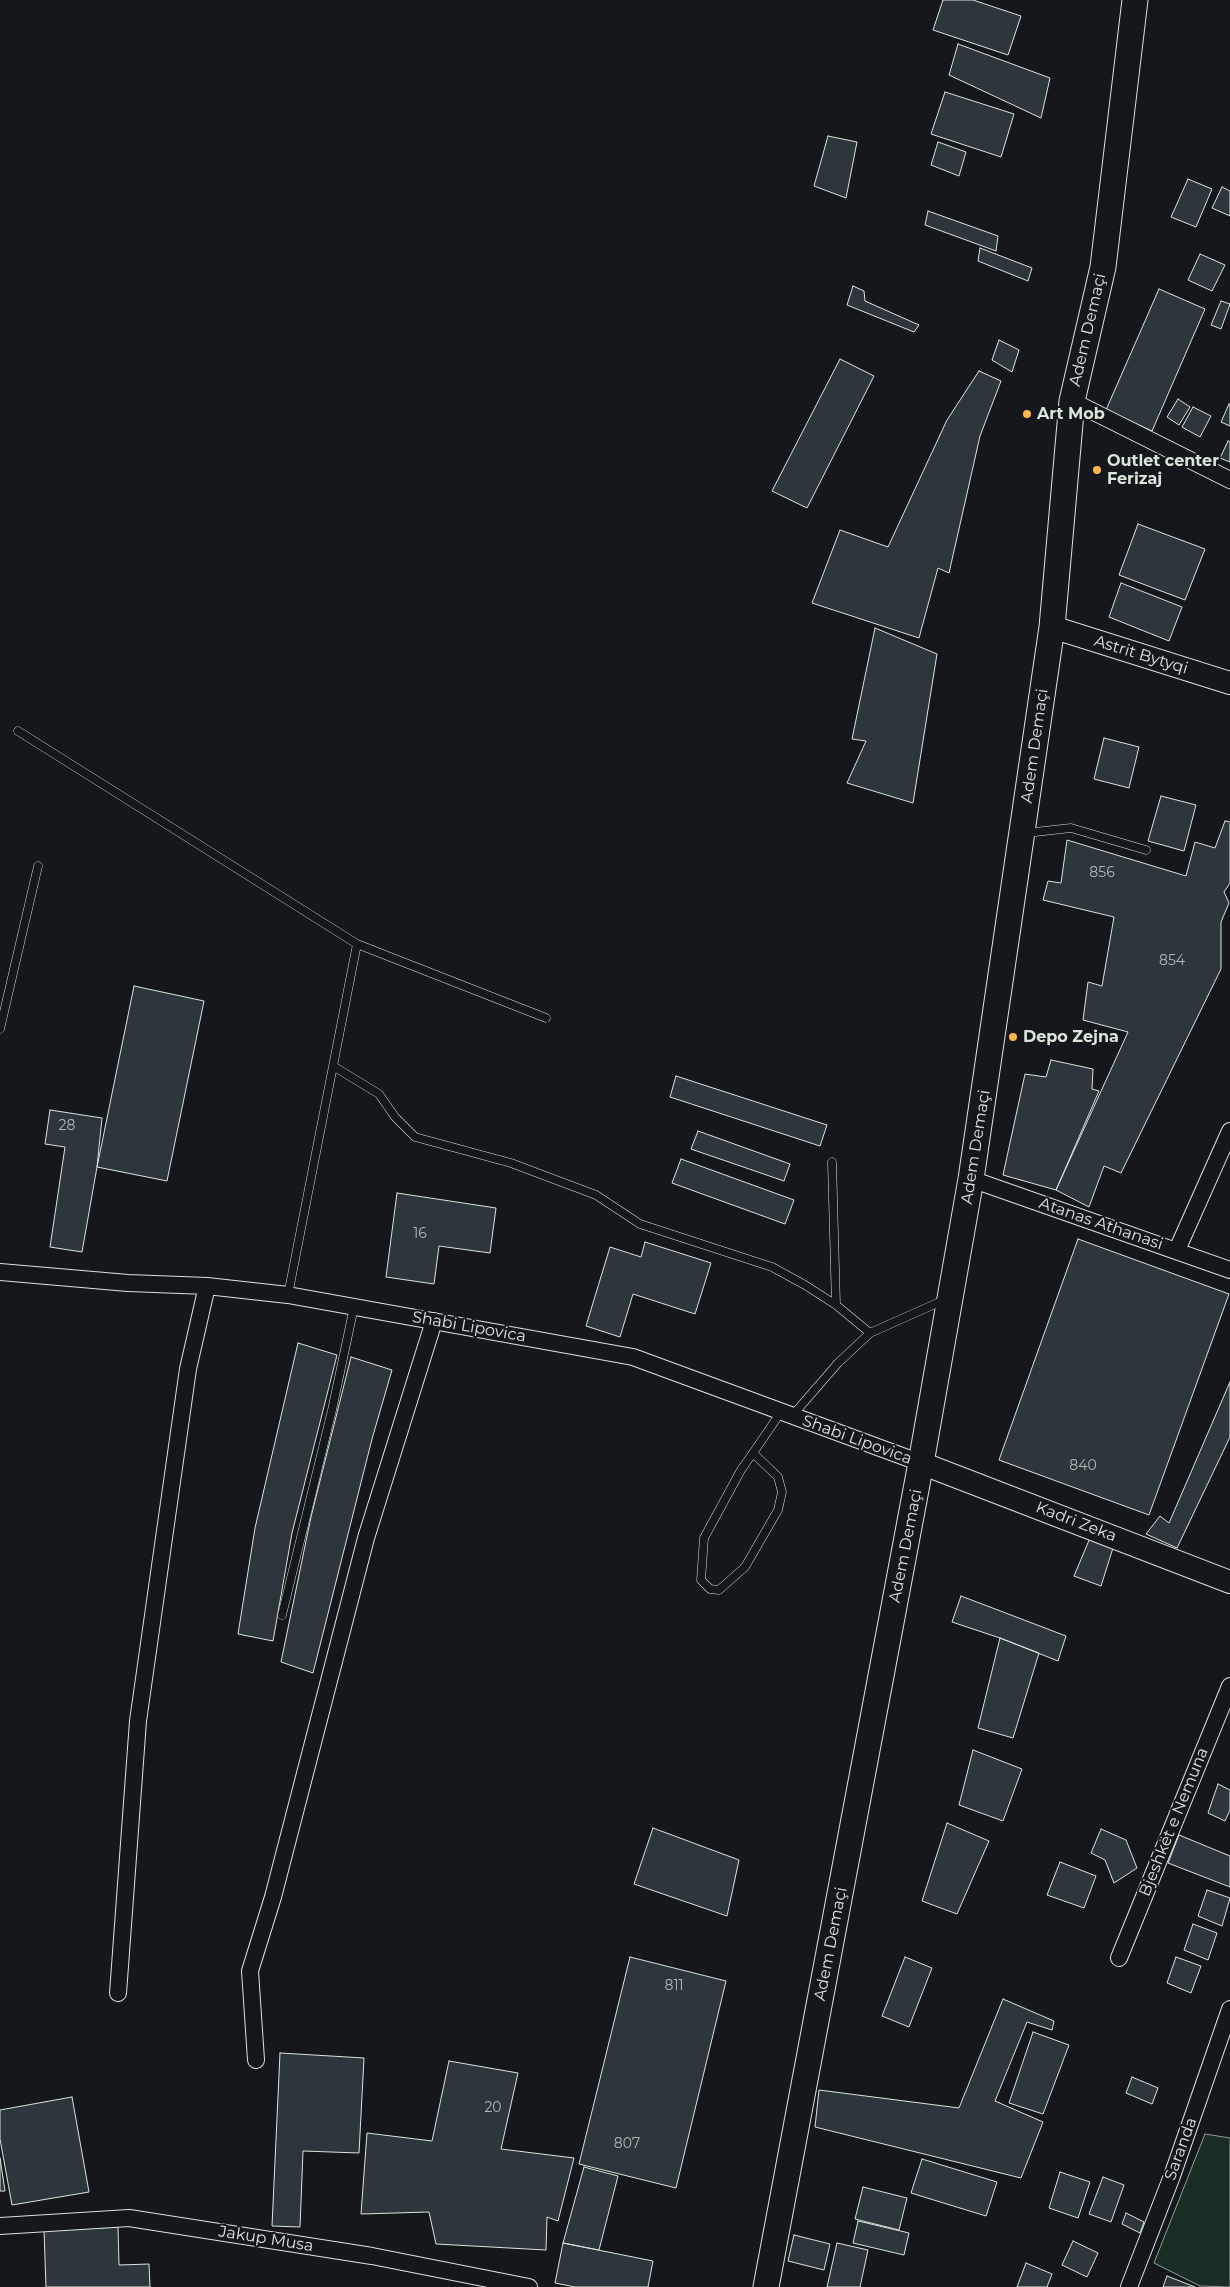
<!DOCTYPE html>
<html>
<head>
<meta charset="utf-8">
<style>
	body { margin:0 }
	canvas { display:block; background:#14181c }
</style>
</head>
<body>
<canvas width="1230" height="2287"></canvas>
<script>
const c = document.querySelector('canvas').getContext('2d');
c.lineJoin = 'round';
function fillPath(path, color) {
  c.fillStyle = color;
  c.fill(path, 'evenodd');
}
function poly(rows) {
  const path = new Path2D();
  for (const r of rows) {
    path.moveTo(r[0], r[1]);
    for (let i = 2; i < r.length; i += 2) path.lineTo(r[i], r[i + 1]);
  }
  return path;
}
function stroke(path, color, width, dash) {
  c.strokeStyle = color;
  c.lineWidth = width;
  c.lineCap = dash ? 'butt' : 'round';
  c.setLineDash(dash || []);
  c.stroke(path);
}
function label(font, color, halo, rows, align = 'center') {
  c.font = font + ' Montserrat,sans-serif';
  c.lineWidth = 4;
  c.setLineDash([]);
  c.textBaseline = 'middle';
  c.strokeStyle = halo;
  c.fillStyle = color;
  for (const [text, x, y, turn = 0] of rows) {
    c.save();
    c.translate(x, y);
    c.rotate((+turn || 0) * Math.PI / 180);
    c.textAlign = isNaN(turn) ? turn : align;
    if (halo) c.strokeText(text, 0, 0);
    c.fillText(text, 0, 0);
    c.restore();
  }
}
const green = poly([
	[1205,2134,1230,2138,1230,2287,1200,2286,1154,2263,1205,2134]
]);
fillPath(green, '#1a2d24');
stroke(green, '#939e99', 1);
const building = poly([
	[943,0,973,0,1021,16,1008,55,933,30,943,0],
	[958,44,1050,78,1041,118,949,75,958,44],
	[945,92,1014,114,1001,157,931,134,945,92],
	[828,136,857,142,846,198,814,186,828,136],
	[938,142,966,152,959,176,931,165,938,142],
	[1188,179,1212,189,1196,227,1171,217,1188,179],
	[1222,187,1230,191,1230,216,1212,208,1222,187],
	[928,211,998,236,996,251,925,225,928,211],
	[980,248,1032,268,1028,281,978,261,980,248],
	[1200,254,1225,265,1212,291,1188,280,1200,254],
	[853,286,864,291,865,301,919,325,914,332,847,305,853,286],
	[1159,289,1205,309,1152,431,1106,410,1159,289],
	[1221,301,1230,304,1221,329,1211,325,1221,301],
	[999,340,1019,350,1012,372,992,360,999,340],
	[840,359,874,376,807,508,772,491,840,359],
	[979,371,1001,381,980,436,949,573,938,568,919,638,812,603,840,530,888,547,947,420,979,371],
	[1178,399,1190,407,1179,425,1167,417,1178,399],
	[1229,404,1230,404,1230,426,1221,422,1229,404],
	[1193,407,1211,416,1200,437,1182,427,1193,407],
	[1228,441,1230,442,1230,462,1220,458,1228,441],
	[1138,524,1205,549,1185,600,1119,575,1138,524],
	[1121,583,1182,607,1169,641,1109,617,1121,583],
	[875,628,937,654,913,803,847,783,866,741,852,739,875,628],
	[1104,738,1139,747,1129,788,1094,779,1104,738],
	[1161,796,1196,805,1184,851,1148,841,1161,796],
	[1225,821,1230,822,1230,883,1224,892,1229,903,1221,922,1221,969,1121,1173,1104,1166,1089,1207,1056,1190,1128,1032,1083,1020,1088,982,1102,986,1114,917,1043,900,1048,881,1061,883,1067,840,1186,876,1195,842,1215,848,1225,821],
	[134,986,204,1001,167,1181,97,1167,134,986],
	[1051,1060,1093,1069,1092,1089,1099,1091,1056,1190,1003,1175,1025,1074,1046,1077,1051,1060],
	[676,1076,827,1125,820,1146,670,1097,676,1076],
	[50,1110,102,1118,97,1167,82,1252,50,1247,65,1147,45,1144,50,1110],
	[698,1131,790,1164,784,1181,691,1149,698,1131],
	[681,1159,794,1200,785,1224,672,1183,681,1159],
	[397,1193,496,1208,490,1253,439,1246,434,1284,386,1277,397,1193],
	[1078,1239,1229,1294,1149,1515,999,1460,1078,1239],
	[645,1242,711,1263,695,1314,633,1294,620,1337,586,1326,610,1247,641,1257,645,1242],
	[298,1343,337,1355,292,1533,273,1641,238,1634,255,1528,298,1343],
	[351,1357,392,1370,372,1439,313,1673,281,1662,311,1517,351,1357],
	[1230,1382,1230,1437,1177,1548,1146,1534,1160,1516,1169,1523,1230,1382],
	[1090,1538,1113,1548,1101,1586,1074,1576,1090,1538],
	[961,1596,1066,1636,1058,1661,1000,1638,952,1622,961,1596],
	[1000,1638,1039,1653,1013,1738,978,1728,1000,1638],
	[973,1750,1022,1769,1003,1821,959,1805,973,1750],
	[1218,1784,1230,1790,1230,1810,1225,1821,1208,1813,1218,1784],
	[947,1823,989,1841,957,1914,922,1901,947,1823],
	[653,1828,739,1860,727,1916,634,1884,653,1828],
	[1101,1829,1126,1840,1137,1868,1114,1883,1105,1860,1091,1853,1101,1829],
	[1179,1835,1230,1856,1230,1887,1168,1863,1179,1835],
	[1060,1862,1096,1876,1084,1908,1047,1895,1060,1862],
	[1207,1890,1230,1898,1222,1926,1198,1916,1207,1890],
	[1193,1924,1217,1933,1208,1960,1184,1950,1193,1924],
	[630,1957,726,1981,676,2188,579,2164,630,1957],
	[905,1957,932,1968,909,2027,882,2016,905,1957],
	[1176,1957,1201,1966,1191,1993,1167,1983,1176,1957],
	[1003,1999,1054,2021,1052,2030,1027,2022,995,2101,1043,2122,1021,2178,815,2127,819,2090,959,2108,1003,1999],
	[1033,2032,1069,2045,1043,2114,1009,2103,1033,2032],
	[280,2053,364,2058,359,2153,303,2151,300,2227,272,2226,280,2053],
	[449,2061,518,2073,501,2149,574,2158,558,2221,547,2217,546,2250,436,2244,429,2212,361,2214,367,2133,432,2141,449,2061],
	[1132,2077,1158,2088,1152,2104,1126,2093,1132,2077],
	[72,2097,89,2192,12,2205,0,2139,0,2110,72,2097],
	[0,2158,5,2191,0,2191,0,2158],
	[922,2159,997,2182,986,2216,911,2193,922,2159],
	[584,2167,618,2176,599,2250,563,2243,584,2167],
	[1060,2172,1090,2182,1078,2218,1049,2208,1060,2172],
	[1103,2177,1124,2185,1111,2222,1089,2214,1103,2177],
	[863,2187,907,2198,899,2230,855,2219,863,2187],
	[1126,2213,1144,2222,1140,2233,1122,2224,1126,2213],
	[858,2221,909,2233,904,2255,853,2243,858,2221],
	[118,2227,119,2265,149,2264,150,2287,46,2287,44,2230,118,2227],
	[794,2235,830,2244,824,2270,788,2261,794,2235],
	[1073,2241,1098,2253,1087,2277,1062,2265,1073,2241],
	[563,2243,653,2261,648,2287,575,2287,555,2283,563,2243],
	[837,2243,868,2250,860,2287,827,2287,837,2243],
	[1026,2263,1052,2274,1047,2287,1017,2287,1026,2263],
	[1167,2276,1195,2287,1163,2287,1167,2276]
]);
fillPath(building, '#2c363c');
stroke(building, '#d8e6dc', 1);
const lane = poly([
	[18,731,357,944,546,1018],
	[1026,833,1071,828,1146,850],
	[0,1029,38,866],
	[333,1066,379,1094,395,1117,415,1137,511,1163,596,1195,640,1224,772,1267,805,1285,836,1305,870,1333],
	[832,1162,836,1305],
	[288,1295,357,944],
	[792,1416,838,1363,870,1333,944,1300],
	[753,1453,778,1477,782,1492,778,1510,745,1567,719,1590,710,1589,701,1580,704,1538,741,1470,753,1453,781,1412],
	[282,1615,332,1410,354,1307]
]);
const street = poly([
	[1072,401,1230,480],
	[971,1179,1230,1270],
	[1177,1250,1230,1131],
	[0,1272,128,1283,207,1286,288,1295,633,1357,921,1463],
	[1119,1958,1230,1686],
	[118,1993,138,1721,188,1369,207,1286],
	[256,2060,250,1971,273,1897,366,1538,434,1321],
	[0,2226,129,2218,372,2256,529,2287],
	[1129,2287,1172,2176,1230,2009]
]);
const secondary = poly([
	[1052,627,1230,683],
	[921,1463,1230,1582]
]);
const primary = poly([
	[766,2287,921,1463,971,1179,1052,627,1072,401,1103,267,1135,0]
]);
stroke(lane, '#d8e6dc', 9);
stroke(street, '#d8e6dc', 18);
stroke(secondary, '#d8e6dc', 24);
stroke(primary, '#d8e6dc', 27);
stroke(lane, '#14181c', 8);
stroke(street, '#14181c', 16);
stroke(secondary, '#14181c', 22);
stroke(primary, '#14181c', 25);
for (const [x, y, r, color] of [
	[1027,414,5,"#ffb74d"],
	[1097,470,5,"#ffb74d"],
	[1013,1037,5,"#ffb74d"]
]) {
  const dot = new Path2D();
  dot.arc(x, y, r, 0, 2 * Math.PI);
  c.fillStyle = color;
  c.fill(dot);
  stroke(dot, '#14181c', 2);
}
label('14px', '#adbab4', null, [
	["856",1102,873],
	["854",1172,961],
	["28",67,1126],
	["16",420,1234],
	["840",1083,1466],
	["811",674,1986],
	["20",493,2108],
	["807",627,2144]
]);
label('16px', '#d8e6dc', '#14181c', [
	["Adem Demaçi",1088,330,-77],
	["Astrit Bytyqi",1141,655,17],
	["Adem Demaçi",1035,746,-82],
	["Adem Demaçi",976,1147,-81],
	["Atanas Athanasi",1101,1224,19],
	["Shabi Lipovica",469,1327,10],
	["Shabi Lipovica",857,1440,20],
	["Kadri Zeka",1076,1522,21],
	["Adem Demaçi",906,1546,-79],
	["Bjeshkët e Nemuna",1174,1822,-68],
	["Adem Demaçi",831,1944,-79],
	["Saranda",1181,2149,-70],
	["Jakup Musa",266,2239,9]
]);
label('bold 16px', '#d8e6dc', '#14181c', [
	["Art Mob",1037,414],
	["Outlet center",1107,461],
	["Ferizaj",1107,479],
	["Depo Zejna",1023,1037]
], 'left');
</script>
</body>
</html>
